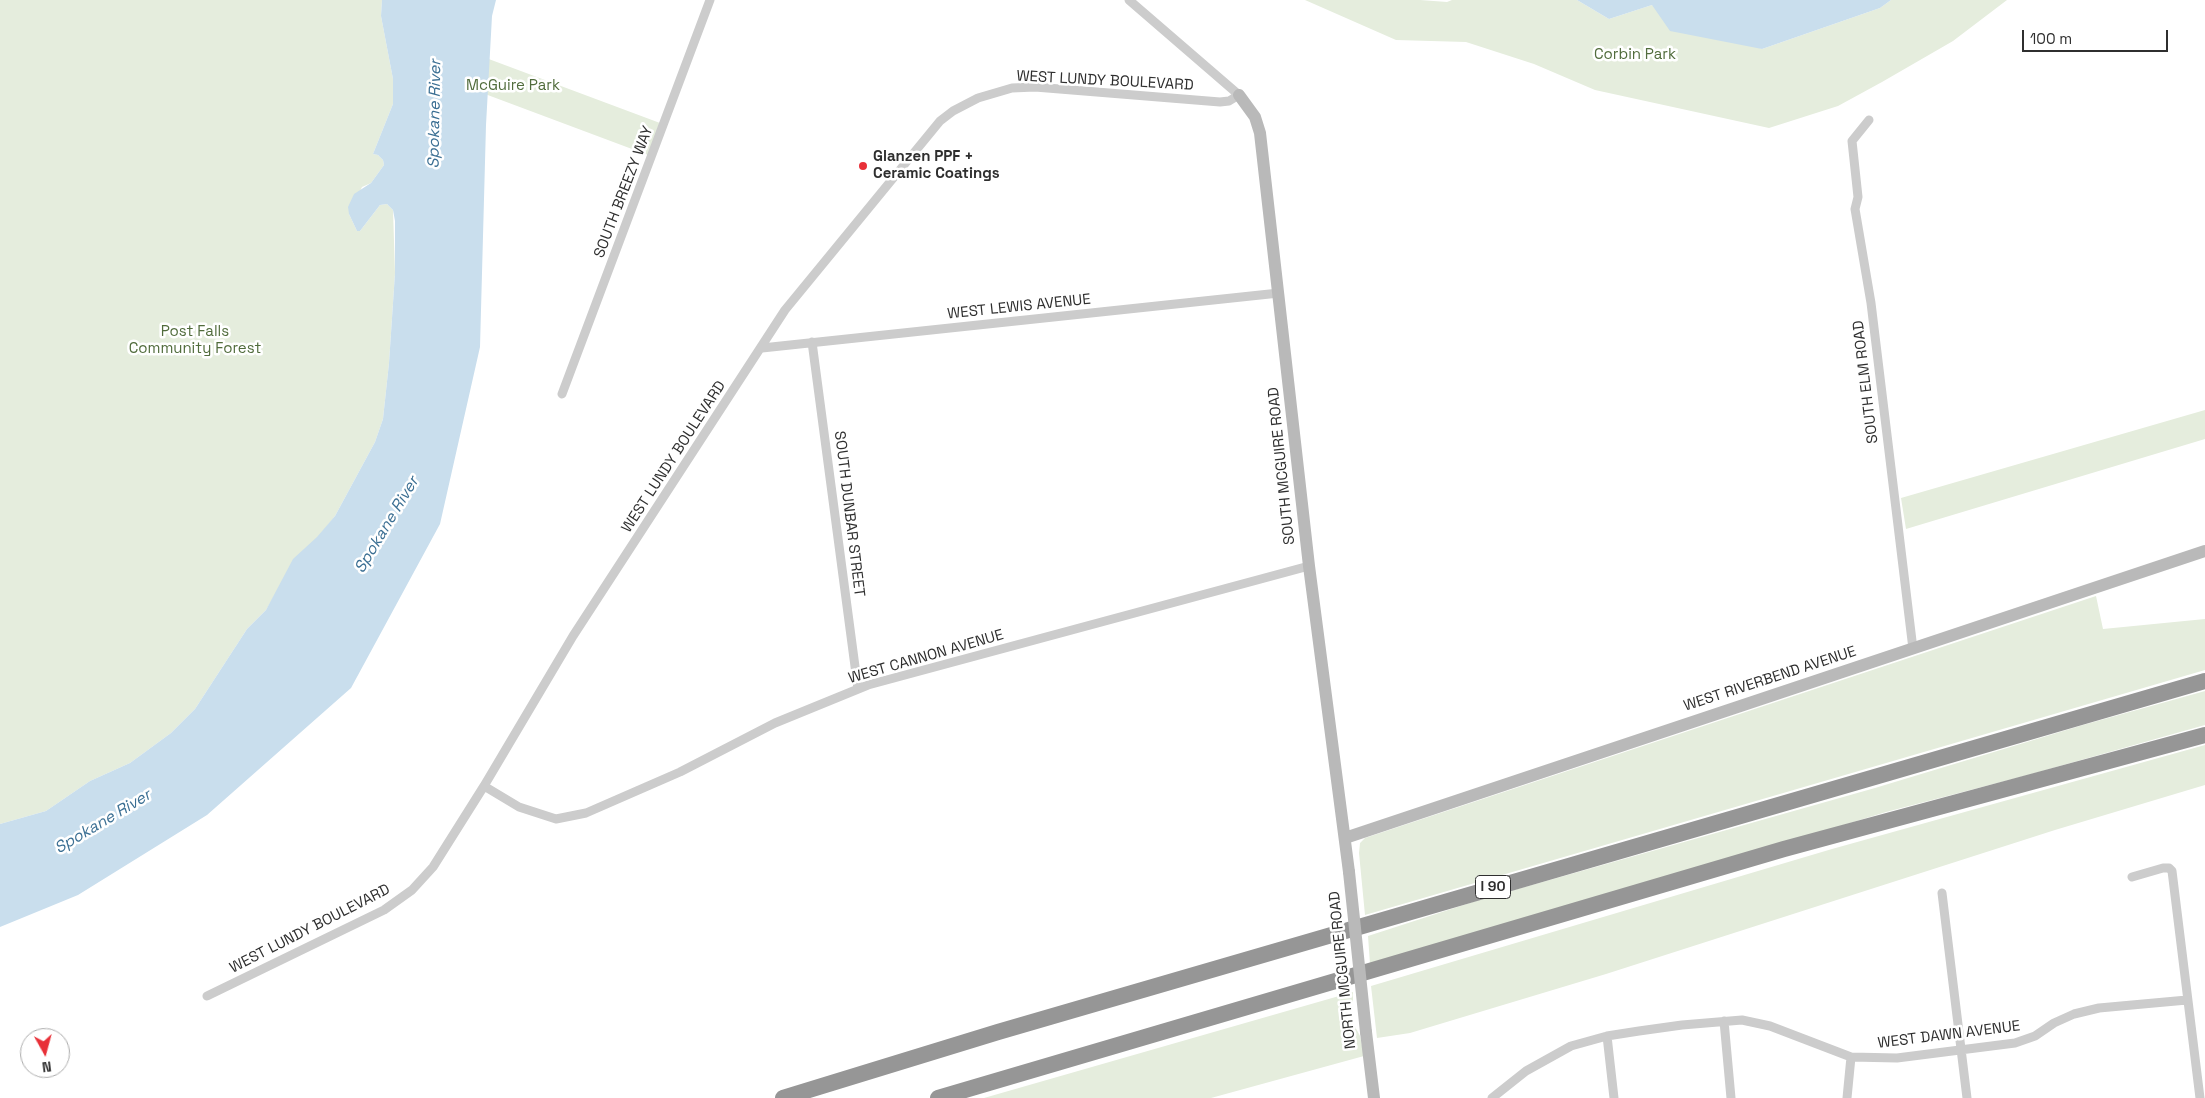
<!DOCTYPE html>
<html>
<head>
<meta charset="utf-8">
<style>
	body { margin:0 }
	#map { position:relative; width:2205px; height:1098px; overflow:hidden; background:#fff; font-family:"Space Grotesk",sans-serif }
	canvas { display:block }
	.north { position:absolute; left:20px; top:1028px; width:50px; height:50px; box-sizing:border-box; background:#fff; border:1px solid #acacac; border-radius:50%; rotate:173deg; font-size:14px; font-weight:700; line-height:20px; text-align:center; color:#2f2f2f }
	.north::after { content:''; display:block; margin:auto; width:18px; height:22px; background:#e83038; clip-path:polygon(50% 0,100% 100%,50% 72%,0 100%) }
	.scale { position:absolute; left:2022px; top:30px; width:146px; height:22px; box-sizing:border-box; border:2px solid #2f2f2f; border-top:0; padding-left:6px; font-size:15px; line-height:18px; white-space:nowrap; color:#2f2f2f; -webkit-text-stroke:4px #fff; paint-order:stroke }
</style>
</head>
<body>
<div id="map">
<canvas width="2205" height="1098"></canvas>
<div class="north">N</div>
<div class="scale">100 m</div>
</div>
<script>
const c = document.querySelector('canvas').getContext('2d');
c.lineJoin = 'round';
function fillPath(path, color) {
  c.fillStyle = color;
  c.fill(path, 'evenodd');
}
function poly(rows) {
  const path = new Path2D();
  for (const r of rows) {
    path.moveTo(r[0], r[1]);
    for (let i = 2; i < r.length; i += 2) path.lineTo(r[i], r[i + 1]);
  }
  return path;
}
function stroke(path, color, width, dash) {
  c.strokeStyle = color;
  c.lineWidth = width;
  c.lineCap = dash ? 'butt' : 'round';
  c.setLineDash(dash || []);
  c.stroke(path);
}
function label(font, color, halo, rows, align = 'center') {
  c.font = font + ' "Space Grotesk",sans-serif';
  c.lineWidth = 5;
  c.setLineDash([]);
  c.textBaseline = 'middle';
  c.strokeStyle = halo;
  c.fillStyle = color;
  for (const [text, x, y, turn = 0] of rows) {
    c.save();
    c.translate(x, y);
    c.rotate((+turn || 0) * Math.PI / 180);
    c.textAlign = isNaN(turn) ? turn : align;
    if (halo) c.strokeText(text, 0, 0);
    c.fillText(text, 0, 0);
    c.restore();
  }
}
fillPath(poly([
	[0,0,382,0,381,16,393,79,393,104,373,154,378,155,383,160,384,165,371,183,362,187,349,214,357,231,360,231,380,205,387,204,393,210,395,273,389,363,383,419,375,442,335,516,278,590,266,610,247,629,195,709,171,733,130,763,90,781,46,811,0,824],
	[1305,0,1420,0,1447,2,1452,0,1577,0,1609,19,1652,5,1762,49,1880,8,1891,0,2007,0,1953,41,1882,82,1838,106,1769,128,1595,90,1534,64,1466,42,1396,40],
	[478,55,660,123,648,155,477,91],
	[2205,410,2205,439,1906,529,1901,498],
	[2096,596,2103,629,2205,619,2205,670,1365,915,1359,853,1360,843,1365,838],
	[2205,691,2205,725,2028,775,1886,812,1697,870,1370,964,1368,936,1479,900,1875,788,2083,725],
	[2205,745,2205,785,2055,830,1606,974,1410,1033,1377,1038,1371,986,1832,849],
	[1353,992,1353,1002,1343,1004,1360,1036,1364,1056,1211,1098,984,1098]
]), '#e5eddd');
fillPath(poly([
	[382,0,496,0,492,16,486,125,480,347,440,524,351,688,207,815,78,895,0,927,0,824,46,811,90,781,130,763,171,733,195,709,247,629,266,610,293,559,317,537,335,516,375,442,383,419,389,363,395,273,395,221,393,210,387,204,380,205,360,231,357,231,349,214,348,207,354,194,371,183,384,165,383,160,378,155,373,154,393,104,393,79,381,16],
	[1577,0,1891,0,1880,8,1762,49,1670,31,1652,5,1609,19]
]), '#c9deed');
stroke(poly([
	[1869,120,1852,141,1858,197,1855,209,1871,303,1913,649],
	[812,342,858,689],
	[762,348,1279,293],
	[562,394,710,0],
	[484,786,519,807,556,819,586,813,680,772,775,723,868,685,1309,566],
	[2132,877,2163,868,2169,868,2172,871,2200,1098],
	[1942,893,1967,1098],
	[207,996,384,910,412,890,433,867,484,786,573,636,785,310,940,121,953,111,978,98,1012,88,1035,87,1220,102,1229,101,1239,95,1129,0],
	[1724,1021,1731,1098],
	[1607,1036,1614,1098],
	[1492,1098,1526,1071,1571,1046,1607,1036,1639,1031,1682,1025,1742,1020,1770,1026,1851,1057,1897,1058,2015,1043,2035,1036,2054,1023,2074,1014,2099,1008,2187,1000],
	[1847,1098,1851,1057]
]), '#ccc', 9);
stroke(poly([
	[1239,95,1255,117,1260,133,1309,566,1349,872],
	[1345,838,2205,551],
	[1366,1032,1374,1098]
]), '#b9b9b9', 12);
stroke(poly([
	[783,1098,998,1032,2205,681],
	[938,1098,1784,849,2205,735]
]), '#969696', 16);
stroke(poly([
	[1349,872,1366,1032]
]), '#b9b9b9', 12);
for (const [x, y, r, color] of [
	[863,166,5,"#e83038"]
]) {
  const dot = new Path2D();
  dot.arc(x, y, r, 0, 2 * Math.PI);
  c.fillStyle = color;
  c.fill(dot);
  stroke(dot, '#fff', 2);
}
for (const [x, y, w] of [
	[1493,887,35]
]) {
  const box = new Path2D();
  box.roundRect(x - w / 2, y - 11.5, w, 23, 4);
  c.fillStyle = '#fff';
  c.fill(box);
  stroke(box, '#2f2f2f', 1);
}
label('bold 14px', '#2f2f2f', null, [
	["I 90",1493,887]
]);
label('15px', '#516c3c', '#fff', [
	["Corbin Park",1635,55],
	["McGuire Park",513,86],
	["Post Falls",195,332],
	["Community Forest",195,349]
]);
label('15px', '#2f2f2f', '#fff', [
	["WEST LUNDY BOULEVARD",1105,81,3],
	["SOUTH BREEZY WAY",624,192,-69],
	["WEST LEWIS AVENUE",1019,307,-6],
	["SOUTH ELM ROAD",1866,382,-97],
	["WEST LUNDY BOULEVARD",674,457,-57],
	["SOUTH MCGUIRE ROAD",1282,466,-96],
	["SOUTH DUNBAR STREET",849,514,83],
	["WEST CANNON AVENUE",926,657,-16],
	["WEST RIVERBEND AVENUE",1770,679,-18],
	["WEST LUNDY BOULEVARD",310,929,-27],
	["NORTH MCGUIRE ROAD",1343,970,-96],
	["WEST DAWN AVENUE",1949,1035,-7]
]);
label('bold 15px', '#2f2f2f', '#fff', [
	["Glanzen PPF +",873,157],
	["Ceramic Coatings",873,174]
], 'left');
label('italic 16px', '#3b6f93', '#fff', [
	["Spokane River",435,114,-89],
	["Spokane River",387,525,-59],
	["Spokane River",103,822,-31]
]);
</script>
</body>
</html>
